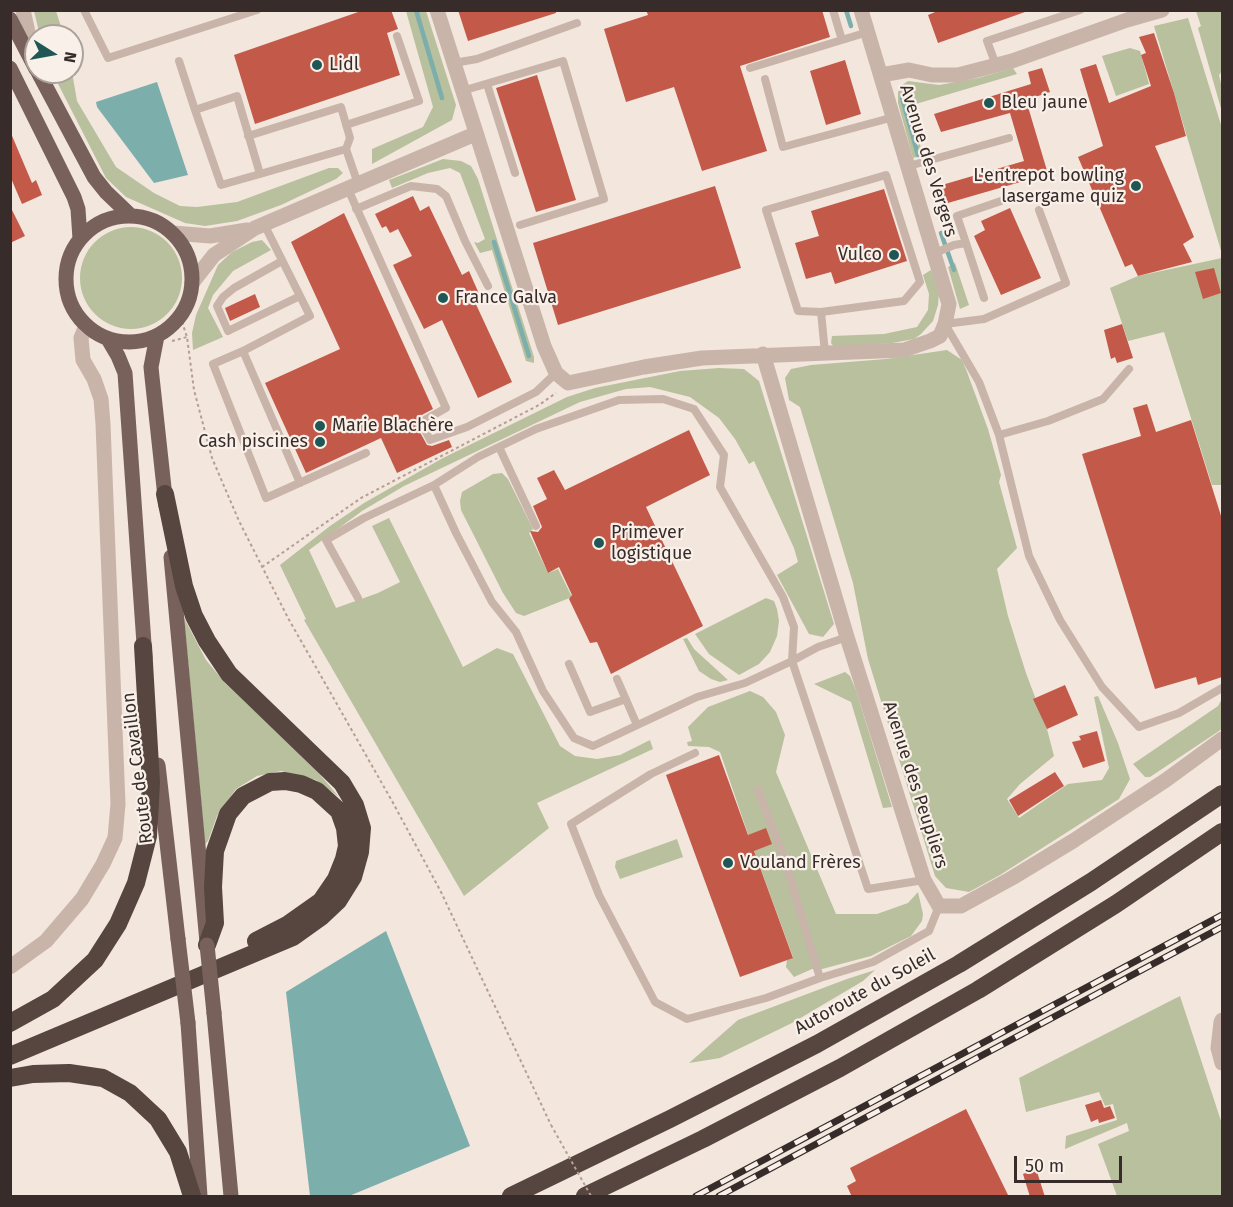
<!DOCTYPE html>
<html>
<head>
<meta charset="utf-8">
<style>
	body { margin:0 }
	#map { position:relative; width:1233px; height:1207px; overflow:hidden; background:#f2e6dd; font-family:"Fira Sans",sans-serif }
	canvas { display:block }
	.frame { position:absolute; inset:0; border:12px solid #372c29; pointer-events:none }
	.north { position:absolute; left:24px; top:24px; width:60px; height:60px; box-sizing:border-box; background:#f9f0e9; border:2px solid #aba29c; border-radius:50%; rotate:101deg; font-size:16px; font-weight:700; line-height:24px; text-align:center; color:#372c29 }
	.north::after { content:''; display:block; margin:auto; width:21px; height:27px; background:#1f5755; clip-path:polygon(50% 0,100% 100%,50% 72%,0 100%) }
	.scale { position:absolute; left:1014px; top:1156px; width:108px; height:27px; box-sizing:border-box; border:3px solid #372c29; border-top:0; padding-left:8px; font-size:18px; line-height:21px; white-space:nowrap; color:#372c29; -webkit-text-stroke:4px #f9f0e9; paint-order:stroke }
</style>
</head>
<body>
<div id="map">
<canvas width="1233" height="1207"></canvas>
<div class="frame"></div>
<div class="north">N</div>
<div class="scale">50 m</div>
</div>
<script>
const c = document.querySelector('canvas').getContext('2d');
c.lineJoin = 'round';
function fillPath(path, color) {
  c.fillStyle = color;
  c.fill(path, 'evenodd');
}
function poly(rows) {
  const path = new Path2D();
  for (const r of rows) {
    if (r.length === 3) {
      path.moveTo(r[0] + r[2], r[1]);
      path.arc(r[0], r[1], r[2], 0, 2 * Math.PI);
      continue;
    }
    path.moveTo(r[0], r[1]);
    for (let i = 2; i < r.length; i += 2) path.lineTo(r[i], r[i + 1]);
  }
  return path;
}
function stroke(path, color, width, dash) {
  c.strokeStyle = color;
  c.lineWidth = width;
  c.lineCap = dash ? 'butt' : 'round';
  c.setLineDash(dash || []);
  c.stroke(path);
}
function label(font, color, halo, rows, align = 'center') {
  c.font = font + ' "Fira Sans",sans-serif';
  c.lineWidth = 4.5;
  c.setLineDash([]);
  c.textBaseline = 'middle';
  c.strokeStyle = halo;
  c.fillStyle = color;
  for (const [text, x, y, turn = 0] of rows) {
    c.save();
    c.translate(x, y);
    c.rotate((+turn || 0) * Math.PI / 180);
    c.textAlign = isNaN(turn) ? turn : align;
    if (halo) c.strokeText(text, 0, 0);
    c.fillText(text, 0, 0);
    c.restore();
  }
}
fillPath(poly([
	[34,11,56,11,64,36,40,36],
	[406,11,426,11,456,105,452,120,372,164,372,149,423,127,433,107],
	[1196,11,1222,11,1222,71,1219,75,1222,88,1222,112,1198,28,1201,26],
	[1188,18,1222,128,1222,254,1154,26],
	[1130,48,1140,51,1149,84,1116,96,1102,56],
	[1013,68,1017,74,909,106,923,155,913,158,898,103,898,92,902,85,908,81,939,85,978,78],
	[52,72,72,72,77,101,116,167,154,193,180,206,197,207,237,202,329,168,338,168,343,173,336,179,281,205,237,221,205,226,185,223,126,197,106,178],
	[443,159,461,161,471,166,478,179,534,357,534,363,526,361,492,250,480,253,474,242,478,243,485,239,460,173,450,168,428,173,392,188,389,180],
	[131,278,51],
	[262,240,271,250,233,271,213,295,208,308,223,337,193,350,192,333,196,315,218,265,232,252,252,242],
	[1222,258,1222,488,1221,485,1212,485,1164,332,1128,341,1110,288,1138,276],
	[955,263,969,305,960,309,948,267],
	[931,270,939,293,938,305,933,321,921,334,914,339,892,343,834,347,831,343,832,336,884,334,917,327,928,310,929,294,923,275],
	[947,350,962,360,967,372,988,429,1001,475,999,482,1017,548,997,569,1008,616,1026,673,1047,729,1054,756,1020,784,1007,799,1019,818,1068,784,1102,780,1109,768,1094,697,1098,696,1118,743,1130,779,1119,799,1000,875,969,892,946,888,935,876,868,659,853,583,800,407,789,400,785,378,791,369,811,365,886,359],
	[719,368,744,369,759,381,834,624,823,637,809,634,777,575,798,562,794,548,754,461,749,464,735,439,719,418,690,397,650,387,626,389,580,402,404,486,362,511,309,550,336,608,378,593,400,582,372,526,389,518,463,667,497,648,513,654,560,746,575,756,597,759,620,755,650,740,653,749,537,803,549,828,464,896,304,620,306,619,280,565,330,526,364,503,443,458,567,397,595,388,680,371],
	[502,473,508,479,533,529,529,533,548,573,558,569,572,597,524,616,516,613,503,593,461,510,460,501,462,492,493,474],
	[766,598,774,601,777,609,779,621,777,636,770,652,759,664,739,675,709,654,695,634],
	[184,618,206,660,225,683,311,764,339,797,316,780,281,771,257,776,236,789,217,816,208,841,205,844],
	[687,638,694,649,728,680,720,682,711,679,699,671,683,639],
	[845,672,850,676,856,690,892,807,883,808,851,702,814,684],
	[750,691,763,697,776,712,785,735,776,772,836,914,877,914,908,903,918,892,923,914,922,921,911,936,871,956,822,969,812,969,794,977,786,967,787,960,793,957,749,837,720,752,709,747,688,746,687,742,692,741,688,727,708,707],
	[1222,699,1222,729,1150,777,1145,777,1133,764,1218,706],
	[677,839,683,857,620,879,615,867,616,861],
	[875,970,863,981,792,1023,720,1058,689,1063,738,1020,847,979],
	[1180,996,1222,1124,1222,1196,1117,1196,1098,1144,1129,1131,1127,1123,1065,1149,1066,1136,1117,1120,1113,1104,1105,1106,1099,1092,1026,1112,1019,1078]
]), '#b8c09d');
fillPath(poly([
	[157,82,188,175,154,183,97,107,96,102],
	[386,931,470,1146,349,1196,310,1196,286,992]
]), '#7caeab');
stroke(poly([
	[416,10,442,98],
	[846,10,851,26],
	[902,98,918,155],
	[941,233,954,270],
	[494,242,529,356]
]), '#7caeab', 4.5);
fillPath(poly([
	[364,10,391,10,398,29,387,33,400,75,255,124,234,55],
	[458,10,556,10,556,13,468,41],
	[646,10,822,10,830,37,740,66,767,151,702,171,674,87,626,102,604,29,648,15],
	[940,10,1025,10,1025,12,938,43,928,15],
	[1154,33,1174,93,1186,136,1155,146,1194,237,1183,244,1192,262,1138,276,1132,264,1125,267,1078,157,1103,146,1080,69,1096,64,1109,103,1151,86,1141,55,1146,53,1139,37],
	[845,60,861,114,826,125,810,71],
	[1042,68,1050,92,1026,100,1048,174,941,205,935,187,1024,161,1010,113,941,132,934,114,1031,84,1028,72],
	[537,75,576,200,536,212,496,88],
	[10,131,32,183,36,180,42,195,22,204,10,176],
	[715,186,741,268,558,325,533,243],
	[884,189,907,261,835,284,831,272,806,279,795,243,819,236,811,211],
	[413,196,420,211,429,206,462,275,469,271,480,296,474,300,512,382,478,398,442,320,424,329,404,288,393,265,412,256,398,229,390,233,386,226,382,228,375,214],
	[10,206,25,236,10,243],
	[1010,208,1041,278,1001,295,974,236,985,230,981,221],
	[344,213,433,409,418,417,416,425,427,445,432,446,449,440,452,447,397,473,381,438,306,473,265,383,340,349,291,242],
	[1214,268,1221,293,1203,299,1195,272],
	[255,294,260,307,230,321,225,308],
	[1122,324,1133,358,1117,363,1115,357,1111,359,1104,330],
	[1147,404,1156,432,1191,420,1222,519,1222,677,1198,685,1196,677,1155,689,1082,454,1141,436,1133,408],
	[689,430,710,475,646,507,703,626,611,674,597,642,590,643,569,599,572,595,559,567,548,573,530,531,538,532,542,527,533,506,547,499,537,478,554,470,565,490],
	[1065,685,1078,715,1047,729,1033,699],
	[1097,731,1105,761,1083,768,1072,742,1081,740,1079,736],
	[719,755,748,835,766,828,772,844,754,851,793,958,740,977,666,775],
	[1055,772,1064,786,1018,816,1009,800],
	[1101,1100,1104,1108,1110,1106,1115,1118,1099,1123,1098,1119,1091,1122,1085,1105],
	[966,1109,1009,1197,852,1197,847,1186,856,1181,850,1168],
	[1036,1169,1038,1175,1045,1197,1030,1197,1023,1174]
]), '#c35a49');
stroke(poly([
	[180,316,187,337,194,390,212,458,239,521,288,618,392,801,441,892,551,1125],
	[172,341,187,337],
	[262,567,361,498,539,405,556,393]
]), '#b59e93', 2, [3, 3]);
stroke(poly([
	[84,10,108,58,257,10],
	[833,10,842,40],
	[179,61,195,110],
	[454,63,477,59,577,23],
	[996,65,987,41,1080,10],
	[750,68,868,32],
	[765,79,783,147,894,117],
	[487,84,515,173],
	[462,91,563,61,604,199,520,225],
	[346,125,419,101,397,36],
	[248,136,341,107,350,138,346,149,358,184],
	[909,166,1009,138],
	[260,174,237,96,195,110,221,185,260,174,346,149],
	[348,189,446,408,421,422,430,440,467,427,536,392,556,373],
	[356,209,411,186,437,189,446,196,465,241,488,286],
	[1039,210,1066,283,984,319,945,324,979,382,999,435,1029,556,1060,620,1102,687,1139,727,1179,713,1222,688],
	[264,224,310,316,243,351,213,364,266,498,366,453],
	[966,243,957,216,1001,201],
	[935,253,954,245,966,243,984,298],
	[282,261,234,288,223,297,217,306,228,331,300,296],
	[821,312,798,311,766,210,886,175,920,282,904,301,821,312,825,353],
	[243,351,300,483],
	[999,435,1048,421,1103,399,1129,369],
	[499,447,536,526],
	[358,598,326,540,364,518,434,485],
	[847,637,818,647,792,661,794,627,783,597,720,487,724,455,694,409,663,399,619,400,536,429,478,457,434,485,456,533,492,602,516,632,543,691,574,738,593,746,697,697,745,683,792,661,868,889,924,880],
	[569,664,590,712,626,699],
	[617,679,637,725],
	[695,753,651,774,571,824,599,895,655,1002,687,1019,766,998,820,978,873,962,929,931,939,906],
	[758,790,783,855,820,978]
]), '#c9b4a9', 8);
stroke(poly([
	[23,10,34,59],
	[437,10,544,346,556,373,568,383,644,367,702,358,904,350,930,341,940,336,945,324,949,304,861,10],
	[881,75,909,70,932,75,958,75,1012,61,1127,20,1162,10],
	[173,233,210,236,247,230],
	[192,283,214,255,255,228,475,134],
	[763,354,847,637,924,880,939,906,961,906,1012,878,1073,841,1166,780,1222,739],
	[10,967,46,941,82,899,103,864,115,838,118,804,103,424,101,399,94,379,83,360,81,338,86,326],
	[1222,1020,1221,1022,1218,1048,1222,1063]
]), '#c9b4a9', 15);
stroke(poly([
	[10,19,36,69],
	[10,68,74,197,78,209,80,239],
	[38,72,94,177,106,192,130,215],
	[129,279,63],
	[157,336,151,367,152,377,166,506],
	[108,339,118,356,125,373,145,658],
	[171,557,207,942],
	[158,765,178,939],
	[214,1013,231,1196],
	[188,1023,200,1196]
]), '#78615a', 15);
stroke(poly([
	[207,945,215,923,213,887,215,851,228,814,243,796,270,782,285,781,301,784,317,791,339,811,345,828,347,846,344,859,336,879,321,901,287,925,256,941],
	[10,1023,53,999,95,960,118,924,136,883,148,836,151,783,143,646],
	[10,1056,293,937,321,917,338,901,353,877,360,852,362,828,355,805,342,783,229,674,207,641,194,616,184,586,165,494],
	[10,1078,33,1074,69,1073,103,1078,130,1093,158,1119,178,1152,192,1196],
	[511,1196,670,1119,817,1044,959,964,1091,882,1222,794],
	[585,1196,703,1139,840,1068,978,990,1116,904,1222,832]
]), '#574540', 18);
const rail = poly([
	[696,1196,1222,915],
	[719,1196,1222,927]
]);
stroke(rail, '#372c29', 7);
stroke(rail, '#f9f0e9', 4.5, [14]);
stroke(poly([
	[551,1125,591,1196]
]), '#b59e93', 2, [3, 3]);
stroke(poly([
	[178,939,188,1023],
	[207,945,214,1013]
]), '#78615a', 15);
for (const [x, y, r, color] of [
	[317,65,6,"#1f5755"],
	[989,103,6,"#1f5755"],
	[1136,186,6,"#1f5755"],
	[894,255,6,"#1f5755"],
	[443,298,6,"#1f5755"],
	[320,426,6,"#1f5755"],
	[320,442,6,"#1f5755"],
	[599,543,6,"#1f5755"],
	[728,863,6,"#1f5755"]
]) {
  const dot = new Path2D();
  dot.arc(x, y, r, 0, 2 * Math.PI);
  c.fillStyle = color;
  c.fill(dot);
  stroke(dot, '#f9f0e9', 2);
}
label('18px', '#372c29', '#f9f0e9', [
	["Lidl",329,65],
	["Bleu jaune",1001,103],
	["L'entrepot bowling",1124,176,"right"],
	["lasergame quiz",1124,197,"right"],
	["Vulco",882,255,"right"],
	["France Galva",455,298],
	["Marie Blachère",332,426],
	["Cash piscines",308,442,"right"],
	["Primever",611,533],
	["logistique",611,554],
	["Vouland Frères",740,863]
], 'left');
label('18px', '#372c29', '#f9f0e9', [
	["Avenue des Vergers",928,161,73],
	["Route de Cavaillon",138,768,-97],
	["Avenue des Peupliers",915,785,72],
	["Autoroute du Soleil",865,992,-29]
]);
</script>
</body>
</html>
